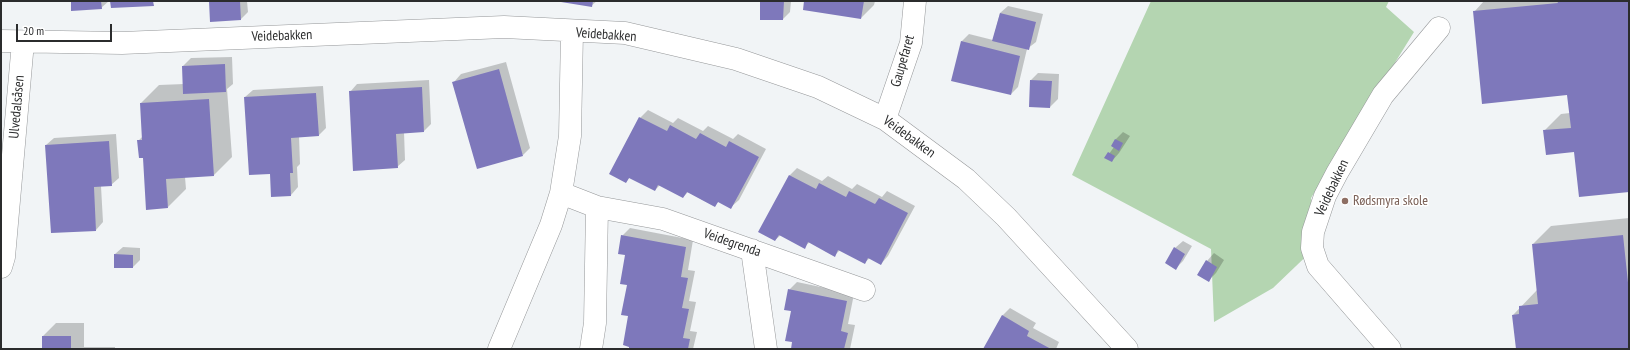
<!DOCTYPE html>
<html>
<head>
<meta charset="utf-8">
<style>
	body { margin:0 }
	#map { position:relative; width:1630px; height:350px; overflow:hidden; background:#f1f4f6; font-family:"PT Sans Narrow",sans-serif }
	canvas { display:block }
	.frame { position:absolute; inset:0; border:2px solid #2b2c2d; pointer-events:none }
	.scale { position:absolute; left:16px; top:24px; width:96px; height:18px; box-sizing:border-box; border:2px solid #2b2c2d; border-top:0; padding-left:5px; font-size:12px; line-height:14px; white-space:nowrap; color:#2b2c2d; -webkit-text-stroke:3px #fff; paint-order:stroke }
</style>
</head>
<body>
<div id="map">
<canvas width="1630" height="350"></canvas>
<div class="frame"></div>
<div class="scale">20 m</div>
</div>
<script>
const c = document.querySelector('canvas').getContext('2d');
c.lineJoin = 'round';
function fillPath(path, color) {
  c.fillStyle = color;
  c.fill(path, 'evenodd');
}
function poly(rows) {
  const path = new Path2D();
  for (const r of rows) {
    path.moveTo(r[0], r[1]);
    for (let i = 2; i < r.length; i += 2) path.lineTo(r[i], r[i + 1]);
  }
  return path;
}
function stroke(path, color, width, dash) {
  c.strokeStyle = color;
  c.lineWidth = width;
  c.lineCap = dash ? 'butt' : 'round';
  c.setLineDash(dash || []);
  c.stroke(path);
}
function label(font, color, halo, rows, align = 'center') {
  c.font = font + ' "PT Sans Narrow",sans-serif';
  c.lineWidth = 3;
  c.setLineDash([]);
  c.textBaseline = 'middle';
  c.strokeStyle = halo;
  c.fillStyle = color;
  for (const [text, x, y, turn = 0] of rows) {
    c.save();
    c.translate(x, y);
    c.rotate((+turn || 0) * Math.PI / 180);
    c.textAlign = isNaN(turn) ? turn : align;
    if (halo) c.strokeText(text, 0, 0);
    c.fillText(text, 0, 0);
    c.restore();
  }
}
fillPath(poly([
	[1151,1,1389,1,1386,7,1414,32,1311,198,1319,244,1273,288,1214,322,1211,249,1072,175]
]), '#b4d5b1');
fillPath(poly([
	[72,1,109,1,101,8],
	[210,1,247,1,248,12,241,19],
	[562,1,597,1,591,6],
	[761,1,791,1,790,12,783,19],
	[805,1,875,1,874,5,861,18],
	[1484,1,1629,1,1629,191,1544,131,1561,114,1570,113,1568,94,1474,12],
	[1008,6,1043,14,1036,42,1027,49,1018,87,1011,94,961,42,969,34,993,40,1000,13],
	[232,57,233,84,227,89,232,157,214,175,185,177,186,189,168,207,138,141,143,136,141,103,159,85,184,84,183,66,191,58],
	[506,62,530,148,523,155,454,82,461,74],
	[1038,73,1059,74,1058,99,1050,107,1031,80],
	[429,80,431,124,424,131,404,132,405,160,397,167,350,92,357,84],
	[323,86,326,128,319,135,299,136,300,164,297,167,298,187,291,195,271,173,245,97,253,90],
	[648,110,673,123,678,118,703,131,708,126,733,139,738,134,766,149,739,200,731,207,719,201,714,206,688,192,683,197,660,185,655,190,630,177,626,182,611,174,640,118],
	[1123,132,1130,136,1119,153,1112,161,1106,158,1114,147,1112,146,1116,139],
	[116,134,119,178,111,185,101,186,103,222,96,230,46,145,54,138],
	[797,168,822,181,828,176,852,189,857,184,882,197,887,191,915,206,888,256,881,264,870,258,864,263,840,250,834,256,810,242,804,247,781,235,775,240,790,175],
	[1629,218,1629,349,1517,349,1513,315,1538,289,1533,244,1551,226],
	[630,228,693,240,688,270,695,271,689,301,696,302,690,331,697,332,693,349,630,349,627,254,622,236],
	[1183,241,1192,246,1183,261,1176,268,1175,248],
	[123,247,140,248,140,260,133,267,115,267,115,254],
	[1214,253,1224,260,1216,273,1209,280,1207,261],
	[797,282,854,294,848,324,855,325,850,349,792,349,793,341,793,311,789,290],
	[1010,308,1036,323,1033,328,1059,342,1056,349,984,349,1002,316],
	[56,323,84,323,84,347,115,347,115,349,31,349,43,348,43,336]
]), '#0003');
fillPath(poly([
	[71,1,101,1,102,9,71,11],
	[110,1,153,1,154,6,111,8],
	[209,1,240,1,241,20,210,22],
	[561,1,593,1,592,7,561,2],
	[760,1,784,1,783,20,760,20],
	[804,1,864,1,861,19,803,10],
	[1557,1,1629,1,1629,192,1579,197,1574,152,1546,155,1543,130,1571,128,1567,95,1482,104,1473,11,1558,3],
	[1000,13,1036,22,1029,50,992,41],
	[961,41,1020,56,1011,95,951,81],
	[225,64,226,92,183,94,182,66],
	[499,69,523,156,477,169,452,82],
	[1030,80,1052,81,1050,108,1029,107],
	[422,87,424,132,396,134,398,168,353,171,349,91],
	[316,93,319,136,291,138,293,173,290,173,291,196,271,197,270,174,249,175,244,97],
	[209,99,214,176,166,179,168,208,146,210,143,158,139,158,137,140,142,140,140,103],
	[639,117,667,131,670,125,696,139,700,133,726,147,729,141,759,157,731,209,718,202,715,207,687,192,683,198,658,185,655,191,629,178,626,183,609,174],
	[1115,139,1123,143,1119,151,1111,146],
	[109,141,112,186,94,187,96,231,51,233,45,145],
	[1108,152,1115,156,1112,162,1104,158],
	[789,175,816,189,819,183,846,197,849,191,875,204,879,198,908,213,881,265,868,258,865,264,838,250,835,257,808,242,805,249,779,235,775,241,758,232],
	[621,235,686,247,681,277,688,278,682,308,689,309,683,338,690,339,688,349,629,349,629,347,623,345,628,316,621,315,627,285,620,284,625,255,618,254],
	[1623,235,1629,292,1629,349,1516,349,1512,315,1519,314,1519,306,1538,304,1532,244],
	[1174,247,1185,254,1176,270,1165,263],
	[114,254,133,255,133,268,114,268],
	[1206,260,1217,267,1209,282,1197,275],
	[788,289,847,301,841,331,848,333,844,349,791,349,792,342,785,341,791,311,784,310],
	[1002,315,1029,331,1027,336,1051,349,983,349],
	[42,336,71,336,71,349,42,349]
]), '#7e78bb');
const minor = poly([
	[1,41,122,43,504,27,625,33,736,59,818,87,885,119,966,179,1006,217,1127,349],
	[885,119,911,43,915,1],
	[561,193,597,207,663,219,864,290],
	[752,250,766,349],
	[1,267,4,257,23,42],
	[499,349,551,225,561,193,570,136,572,32],
	[591,349,595,323,597,207],
	[1390,349,1318,266,1312,248,1313,232,1325,196,1337,173,1383,95,1439,28]
]);
stroke(minor, '#959799', 23);
stroke(minor, '#fff', 22);
for (const [x, y, r, color] of [
	[1345,201,4,"#8d6e63"]
]) {
  const dot = new Path2D();
  dot.arc(x, y, r, 0, 2 * Math.PI);
  c.fillStyle = color;
  c.fill(dot);
  stroke(dot, '#fff', 1.5);
}
label('14px', '#2b2c2d', '#fff', [
	["Veidebakken",606,35,4],
	["Veidebakken",282,36,-2],
	["Gaupefaret",903,61,-74],
	["Ulvedalsåsen",17,107,-85],
	["Veidebakken",909,137,36],
	["Veidebakken",1332,188,-65],
	["Veidegrenda",732,243,19]
]);
label('14px', '#785e54', '#fff', [
	["Rødsmyra skole",1353,201]
], 'left');
</script>
</body>
</html>
